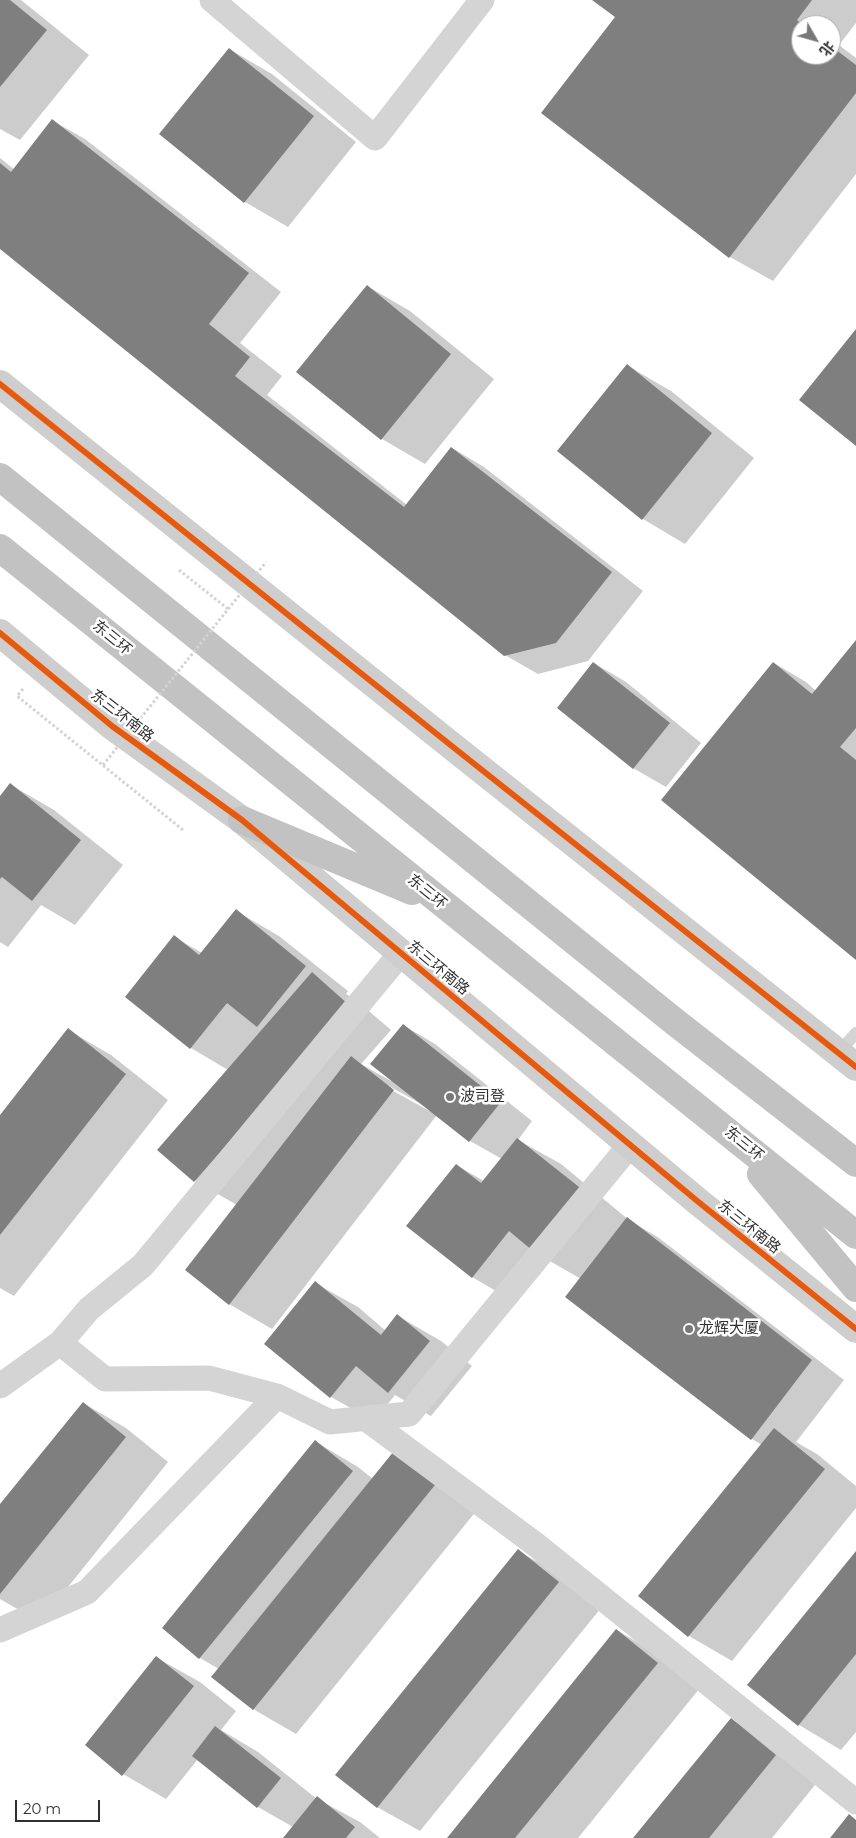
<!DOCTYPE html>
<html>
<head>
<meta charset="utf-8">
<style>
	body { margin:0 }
	#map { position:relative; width:856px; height:1838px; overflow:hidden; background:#fff; font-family:Montserrat,"Noto Sans SC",sans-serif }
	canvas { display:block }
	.north { position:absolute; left:791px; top:15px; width:50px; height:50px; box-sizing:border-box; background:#fff; border:1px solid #acacac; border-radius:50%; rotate:128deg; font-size:14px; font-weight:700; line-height:20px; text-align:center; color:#303030 }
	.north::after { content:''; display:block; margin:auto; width:18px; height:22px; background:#787878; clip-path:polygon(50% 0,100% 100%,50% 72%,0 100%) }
	.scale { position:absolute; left:15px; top:1800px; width:85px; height:22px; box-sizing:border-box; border:2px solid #303030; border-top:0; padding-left:6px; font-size:15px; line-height:18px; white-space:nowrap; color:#303030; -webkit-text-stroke:4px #fff; paint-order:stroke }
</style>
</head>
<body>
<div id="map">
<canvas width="856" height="1838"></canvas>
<div class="north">北</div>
<div class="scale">20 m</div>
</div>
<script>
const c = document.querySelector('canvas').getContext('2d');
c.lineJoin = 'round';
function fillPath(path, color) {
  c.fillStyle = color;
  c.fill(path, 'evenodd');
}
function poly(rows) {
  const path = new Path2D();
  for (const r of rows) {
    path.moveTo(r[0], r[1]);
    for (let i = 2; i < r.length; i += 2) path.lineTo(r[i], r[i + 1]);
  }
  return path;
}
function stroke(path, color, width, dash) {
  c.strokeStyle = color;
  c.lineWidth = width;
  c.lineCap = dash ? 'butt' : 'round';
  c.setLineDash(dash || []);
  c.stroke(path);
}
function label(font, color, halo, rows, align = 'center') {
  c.font = font + ' Montserrat,"Noto Sans SC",sans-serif';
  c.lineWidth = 5;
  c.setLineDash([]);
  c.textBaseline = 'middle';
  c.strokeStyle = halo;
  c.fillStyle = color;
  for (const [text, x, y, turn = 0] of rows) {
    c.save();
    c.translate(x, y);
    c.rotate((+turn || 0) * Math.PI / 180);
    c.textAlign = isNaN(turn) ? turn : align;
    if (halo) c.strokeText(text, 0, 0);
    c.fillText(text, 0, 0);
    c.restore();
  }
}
fillPath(poly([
	[0,0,21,0,89,55,20,140,0,129],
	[594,0,856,0,856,23,839,45,856,58,856,174,773,281,730,257,543,113,617,17],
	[801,25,831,25,831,55,801,55],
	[229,49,272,74,356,142,288,227,245,202,161,134],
	[53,121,85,139,281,292,240,343,282,376,267,395,407,505,452,448,484,467,643,591,588,661,538,674,505,655,0,247,0,158,15,170],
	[367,286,410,311,494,379,425,464,382,439,298,371],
	[628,366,671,391,754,458,685,544,643,519],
	[856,642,856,958,774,663,806,682,816,691],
	[594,663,626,682,701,743,666,787,633,768],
	[11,785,54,810,123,865,75,925,41,905,8,947,0,942,0,798],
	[236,911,279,936,348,991,346,994,355,999,391,1030,361,1064,391,1081,403,1025,435,1044,532,1121,518,1140,561,1164,629,1220,659,1238,844,1380,796,1442,817,1454,856,1486,856,1508,732,1661,689,1636,640,1596,762,1445,752,1439,567,1297,581,1279,548,1260,515,1302,472,1277,456,1165,484,1181,502,1159,470,1141,437,1115,272,1329,229,1304,237,1205,195,1181,228,1070,191,1048,126,997,174,937,202,953],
	[389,1086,428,1108,433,1113,388,1088],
	[68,1030,111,1055,168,1100,14,1296,0,1288,0,1117],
	[315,1283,358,1307,386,1331,398,1316,441,1341,472,1366,431,1416,395,1395,374,1421,331,1397],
	[83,1403,126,1428,168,1462,40,1622,0,1599,0,1506],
	[316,1442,358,1467,373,1479,394,1453,477,1510,296,1734,253,1709,219,1669,200,1658,164,1628],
	[518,1551,561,1575,601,1608,420,1831,377,1807],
	[856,1553,856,1732,841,1750,799,1725],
	[617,1630,659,1655,700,1688,578,1838,448,1838],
	[157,1658,200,1682,236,1711,221,1730,258,1752,317,1799,360,1822,380,1838,285,1838,293,1827,258,1807,198,1759,166,1799,123,1774],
	[731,1719,774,1744,819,1780,772,1838,635,1838]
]), '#0003');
fillPath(poly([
	[0,0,10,0,47,30,0,87],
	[592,0,812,0,797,20,804,25,801,25,801,55,831,55,831,46,856,65,856,93,729,258,541,113,615,17],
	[229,48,314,116,244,203,159,134],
	[52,119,249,273,209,324,250,357,235,376,404,507,451,447,612,572,556,643,504,656,0,249,0,163,11,172],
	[367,285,451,354,381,440,296,372],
	[856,329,856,446,799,400],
	[627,364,712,433,642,520,557,451],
	[856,640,856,728,840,747,856,760,856,960,661,800,773,662,812,694],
	[593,662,670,723,633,769,557,708],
	[10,783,81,840,32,901,2,877,0,879,0,796],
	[236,909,306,966,257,1027,227,1003,190,1049,125,997,174,935,199,955],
	[312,972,349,1005,194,1182,157,1150],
	[403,1024,501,1102,469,1142,370,1064],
	[68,1028,126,1074,0,1235,0,1115],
	[351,1056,394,1090,229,1305,185,1270],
	[517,1138,588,1194,539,1256,509,1231,472,1278,406,1226,456,1164,481,1183],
	[627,1217,812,1360,751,1440,565,1297],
	[315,1281,381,1335,397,1314,430,1341,388,1393,356,1366,330,1398,264,1344],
	[83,1402,126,1437,0,1594,0,1504],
	[774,1428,825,1469,688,1637,638,1596],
	[315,1440,353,1471,199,1659,162,1628],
	[394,1451,435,1485,253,1710,211,1677],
	[518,1549,559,1582,377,1808,335,1775],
	[856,1551,856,1654,798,1726,747,1685],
	[616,1629,658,1663,515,1838,447,1838],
	[156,1656,194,1686,122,1776,85,1745],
	[731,1718,776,1755,709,1838,633,1838],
	[215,1726,281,1778,257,1808,192,1756],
	[317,1796,355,1827,346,1838,283,1838],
	[849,1814,856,1820,856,1838,830,1838]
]), '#7f7f7f');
stroke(poly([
	[179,570,228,609],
	[23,689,17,696,183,830]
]), '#d3d3d3', 3, [2.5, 2.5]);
stroke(poly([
	[838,1053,856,1033]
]), '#d4d4d4', 12);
stroke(poly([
	[212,0,375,138,482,0],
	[60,1343,105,1379,209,1378,277,1396],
	[0,1386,60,1343,89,1309,143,1265,401,953],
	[365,1418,535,1544,856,1802],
	[0,1630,87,1592,277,1396,330,1422,409,1414,630,1145]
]), '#d4d4d4', 25);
stroke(poly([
	[0,384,453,747,856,1067],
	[0,633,112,726,242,820,696,1200,856,1329]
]), '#cecece', 28);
stroke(poly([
	[0,477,675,1022,856,1163],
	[0,548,856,1235],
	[242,820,412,891],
	[761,1174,856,1288]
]), '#c2c2c2', 28);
stroke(poly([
	[103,765,266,562]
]), '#d3d3d3', 3, [2.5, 2.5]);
stroke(poly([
	[0,384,453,747,856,1067],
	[0,633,112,726,242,820,696,1200,856,1329]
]), '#e8590c', 6);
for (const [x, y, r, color] of [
	[450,1097,5,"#787878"],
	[689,1329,5,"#787878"]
]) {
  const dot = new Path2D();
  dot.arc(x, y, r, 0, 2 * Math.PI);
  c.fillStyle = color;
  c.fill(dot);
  stroke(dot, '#fff', 2);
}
label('15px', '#303030', '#fff', [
	["东三环",112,638,39],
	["东三环南路",122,716,38],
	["东三环",427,892,39],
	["东三环南路",438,968,40],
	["东三环",744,1144,39],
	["东三环南路",749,1227,39]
]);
label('15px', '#303030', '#fff', [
	["波司登",460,1097],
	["龙辉大厦",699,1329]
], 'left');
</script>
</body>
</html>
